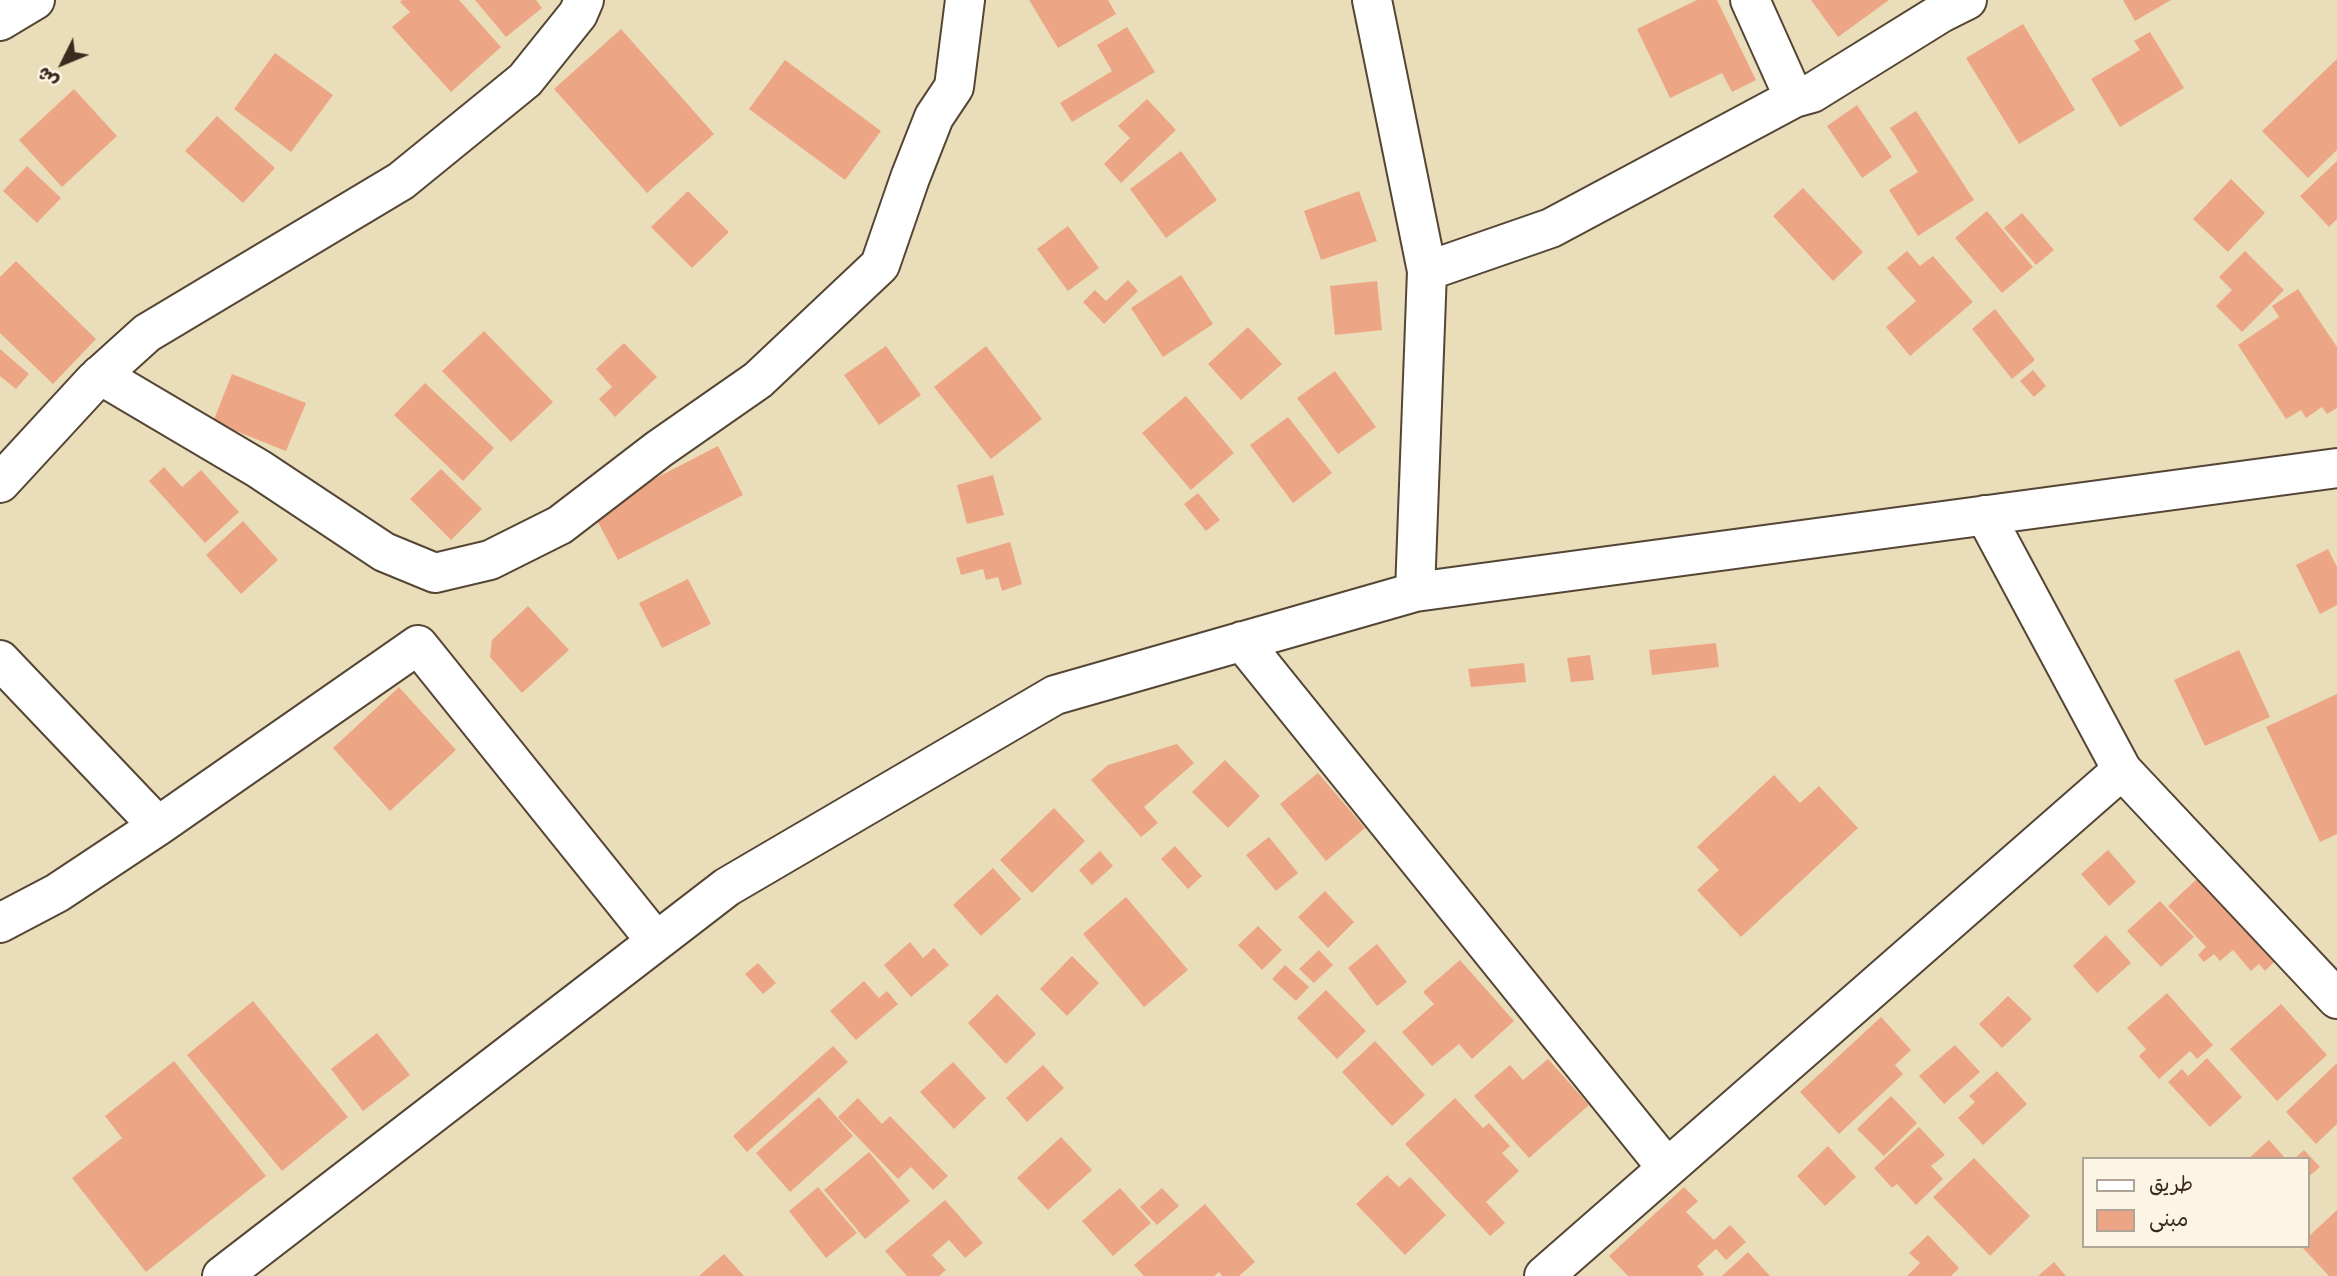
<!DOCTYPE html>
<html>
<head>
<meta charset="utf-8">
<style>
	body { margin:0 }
	#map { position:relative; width:2337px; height:1276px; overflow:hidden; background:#e9deb9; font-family:Itim,"Playpen Sans Arabic",sans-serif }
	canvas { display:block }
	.legend { position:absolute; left:2082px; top:1157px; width:228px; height:91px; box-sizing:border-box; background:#fcf5e5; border:2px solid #afa495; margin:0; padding:9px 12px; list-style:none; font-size:21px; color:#3b2a1e }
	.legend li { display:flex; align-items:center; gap:14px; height:35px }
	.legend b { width:35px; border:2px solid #afa495 }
	.north { position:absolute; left:28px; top:28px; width:70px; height:70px; -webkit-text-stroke:5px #fcf5e5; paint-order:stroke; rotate:227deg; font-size:19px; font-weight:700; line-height:28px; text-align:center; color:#3b2a1e }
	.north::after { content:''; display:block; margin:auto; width:24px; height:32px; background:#3b2a1e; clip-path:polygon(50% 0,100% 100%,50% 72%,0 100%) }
</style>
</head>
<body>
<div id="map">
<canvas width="2337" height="1276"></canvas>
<ul class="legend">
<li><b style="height:9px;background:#fff"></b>طريق</li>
<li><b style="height:19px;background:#eda685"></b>مبنى</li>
</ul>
<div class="north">ش</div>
</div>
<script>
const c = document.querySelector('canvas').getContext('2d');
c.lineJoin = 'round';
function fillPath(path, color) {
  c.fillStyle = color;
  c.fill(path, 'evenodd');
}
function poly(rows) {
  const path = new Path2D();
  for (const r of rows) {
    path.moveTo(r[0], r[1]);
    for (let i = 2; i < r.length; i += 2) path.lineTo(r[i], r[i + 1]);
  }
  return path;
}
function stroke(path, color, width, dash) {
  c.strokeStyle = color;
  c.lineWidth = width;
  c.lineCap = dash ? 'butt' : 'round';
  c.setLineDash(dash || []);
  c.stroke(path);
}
fillPath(poly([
	[402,0,459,0,501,47,451,92,392,27,410,12,400,2],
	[475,0,536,0,542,8,506,37],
	[1029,0,1108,0,1116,14,1058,48],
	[1697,0,1717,0,1756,80,1732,92,1722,73,1670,98,1637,29],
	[1811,0,1889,0,1838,37],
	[2123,0,2171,0,2135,21],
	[2023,24,2075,110,2019,144,1966,58],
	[1127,27,1155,72,1072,122,1060,103,1112,71,1097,45],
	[621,29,714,134,647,193,554,89],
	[2150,32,2184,88,2120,127,2091,79,2140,50,2134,41],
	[275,53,333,95,291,152,234,109],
	[2337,59,2337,150,2308,178,2262,131],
	[785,60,881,131,845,180,749,109],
	[74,89,117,136,62,187,19,140],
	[1147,99,1176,130,1121,183,1104,164,1130,138,1118,126],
	[1857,105,1892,157,1862,178,1827,126],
	[1916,111,1974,200,1918,236,1889,190,1918,172,1890,128],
	[217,116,275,168,243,203,185,151],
	[1181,151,1217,200,1166,238,1130,189],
	[2337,161,2337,219,2329,227,2300,196],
	[27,166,61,198,37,223,3,191],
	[2231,179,2265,213,2228,252,2193,219],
	[1803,188,1863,252,1833,281,1773,216],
	[688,191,729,232,692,268,651,227],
	[1359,191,1377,241,1321,260,1304,211],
	[1987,211,2033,267,2002,293,1955,238],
	[2022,213,2054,250,2036,265,2004,228],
	[1068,226,1099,268,1068,291,1037,249],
	[1907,251,1920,266,1933,256,1973,302,1910,356,1886,327,1916,301,1887,268],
	[2245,251,2284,290,2242,332,2216,306,2232,290,2219,277],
	[16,261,96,339,53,384,0,333,0,277],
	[1181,275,1213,324,1163,357,1131,308],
	[1128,280,1138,291,1104,324,1083,302,1095,290,1106,301],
	[1377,281,1382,330,1335,335,1330,286],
	[2298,289,2337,347,2337,408,2327,414,2322,407,2306,418,2301,410,2286,419,2238,345,2279,317,2272,306],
	[1995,309,2035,360,2012,379,1972,329],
	[1248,327,1282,364,1241,400,1208,364],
	[484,331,553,402,511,442,442,371],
	[624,343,657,377,615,417,599,399,612,387,596,369],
	[886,346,921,395,879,425,844,375],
	[986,346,1042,419,991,459,934,387],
	[0,349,29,374,16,389,0,376],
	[2033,370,2046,386,2034,397,2020,381],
	[1335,371,1376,427,1338,454,1297,398],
	[232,374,306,403,286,451,213,422],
	[425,383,494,448,463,481,394,415],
	[1186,396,1234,453,1191,490,1142,433],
	[1288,417,1332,473,1293,503,1250,445],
	[718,446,743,495,618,560,592,511],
	[164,467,182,487,201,470,239,512,205,543,149,481],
	[441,469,482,509,451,540,410,499],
	[993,475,1004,515,967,524,957,485],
	[1198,493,1220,520,1206,531,1184,504],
	[243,521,278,560,241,594,206,555],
	[1010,542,1022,584,1002,591,998,577,986,580,983,569,961,575,956,558],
	[2328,549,2337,567,2337,605,2320,614,2296,565],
	[688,579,711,624,662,648,639,603],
	[528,606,569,650,522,693,490,657,492,640],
	[1716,643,1719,667,1652,675,1649,650],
	[2239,650,2270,717,2205,746,2174,680],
	[1590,655,1594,680,1571,682,1567,658],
	[1524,663,1526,682,1471,687,1468,669],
	[399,687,456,750,390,811,333,748],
	[2337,694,2337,834,2320,842,2266,727],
	[1177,744,1194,763,1144,807,1158,823,1141,837,1091,780,1108,765],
	[1225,760,1260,796,1228,828,1192,792],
	[1318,773,1365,828,1326,861,1280,804],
	[1774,775,1800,803,1819,786,1858,828,1741,937,1697,890,1719,870,1697,847],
	[1054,808,1085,841,1032,893,1000,860],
	[1269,837,1298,873,1276,891,1246,855],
	[1175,846,1202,876,1188,889,1161,859],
	[2108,850,2136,882,2109,906,2081,874],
	[1100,851,1113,866,1092,885,1079,870],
	[993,868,1021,899,981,936,953,905],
	[2199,877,2275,961,2265,971,2259,964,2251,971,2233,950,2220,961,2214,954,2204,962,2198,955,2206,947,2168,906],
	[1325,891,1354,922,1328,948,1298,917],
	[1126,897,1188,970,1144,1007,1083,934],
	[2160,901,2194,937,2161,967,2127,931],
	[1258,926,1282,950,1262,970,1238,945],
	[2106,935,2131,963,2097,993,2073,966],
	[910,942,923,958,934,948,949,965,911,997,884,965],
	[1377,944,1407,982,1377,1006,1348,968],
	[1319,950,1333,965,1314,983,1299,969],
	[1072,956,1099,983,1067,1016,1040,989],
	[1460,960,1514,1021,1472,1059,1459,1044,1432,1066,1402,1032,1434,1004,1423,992],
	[758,963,776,983,763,994,745,974],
	[1285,965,1309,987,1296,1001,1272,979],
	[864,981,879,998,887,991,898,1004,856,1040,830,1011],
	[1326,990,1366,1031,1337,1059,1297,1018],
	[2167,993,2213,1045,2197,1059,2190,1051,2159,1079,2139,1056,2146,1049,2127,1028],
	[997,994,1036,1034,1006,1064,968,1023],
	[2008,996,2032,1019,2002,1048,1979,1024],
	[253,1001,348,1117,282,1171,187,1055],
	[2281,1004,2327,1055,2277,1101,2230,1049],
	[1881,1017,1911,1050,1895,1065,1903,1074,1839,1134,1800,1092],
	[377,1033,410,1075,363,1111,331,1069],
	[1375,1041,1425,1095,1392,1126,1342,1072],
	[1955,1045,1980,1072,1944,1104,1919,1076],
	[833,1046,848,1062,747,1152,733,1136],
	[2207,1058,2242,1097,2210,1127,2168,1082,2182,1069,2188,1076],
	[1548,1059,1589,1105,1529,1158,1474,1096,1510,1065,1523,1080],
	[174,1061,266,1176,146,1272,72,1178,122,1138,105,1116],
	[953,1062,986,1098,954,1129,920,1092],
	[2337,1063,2337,1124,2316,1144,2286,1112],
	[1043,1065,1064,1088,1027,1122,1006,1098],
	[1997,1071,2027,1104,1983,1145,1958,1118,1975,1102,1969,1096],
	[1891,1096,1917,1123,1884,1156,1857,1129],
	[819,1097,853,1136,790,1192,756,1153],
	[858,1098,882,1124,890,1116,948,1176,933,1190,911,1167,898,1179,838,1117],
	[1455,1098,1483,1128,1489,1123,1510,1146,1502,1153,1519,1171,1486,1202,1505,1223,1490,1236,1405,1144],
	[1919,1127,1945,1155,1931,1166,1943,1179,1916,1205,1897,1184,1892,1188,1874,1168],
	[1061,1137,1092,1170,1048,1210,1017,1178],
	[2269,1140,2286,1159,2248,1159],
	[1828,1146,1856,1177,1825,1206,1797,1176],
	[2304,1150,2320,1167,2307,1178,2307,1159,2294,1159],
	[869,1152,910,1201,865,1239,824,1190],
	[1974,1158,2030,1216,1990,1256,1933,1197],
	[1387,1175,1399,1187,1410,1177,1446,1215,1405,1255,1356,1204],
	[818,1187,857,1233,826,1258,789,1211],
	[1684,1187,1698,1201,1686,1212,1714,1240,1730,1225,1746,1242,1726,1260,1716,1249,1697,1266,1704,1274,1702,1276,1628,1276,1609,1256],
	[1120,1188,1151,1223,1113,1256,1082,1221],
	[1162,1188,1179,1206,1157,1225,1140,1207],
	[945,1200,983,1243,965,1258,949,1240,932,1255,946,1270,939,1276,907,1276,885,1251],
	[1205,1204,1255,1262,1239,1276,1222,1276,1219,1272,1214,1276,1144,1276,1134,1265],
	[2337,1210,2337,1276,2329,1276,2301,1246,2307,1246,2307,1238],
	[1928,1235,1959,1268,1951,1276,1907,1276,1920,1263,1909,1253],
	[1748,1252,1770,1276,1722,1276],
	[724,1254,744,1276,699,1276],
	[2054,1262,2066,1276,2038,1276]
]), '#eda685');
const minor = poly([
	[1372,0,1427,271,1415,592],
	[0,21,35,0],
	[1794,98,1812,93,1941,13,1967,0],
	[1427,271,1551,228,1794,98,1750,0],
	[100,375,259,469,384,552,435,573,490,560,560,525,659,449,758,380,880,265,910,178,934,117,954,87,965,0],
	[0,483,95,380,147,333,401,181,525,80,578,14,584,0],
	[1985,515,2122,770],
	[1242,641,1667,1168],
	[0,660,158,826,418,645,656,941],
	[0,923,57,893,158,826],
	[222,1276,727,887,1055,695,1415,592,2337,468],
	[1544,1276,2122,770,2337,999]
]);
stroke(minor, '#554535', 42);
stroke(minor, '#fff', 38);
</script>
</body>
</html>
